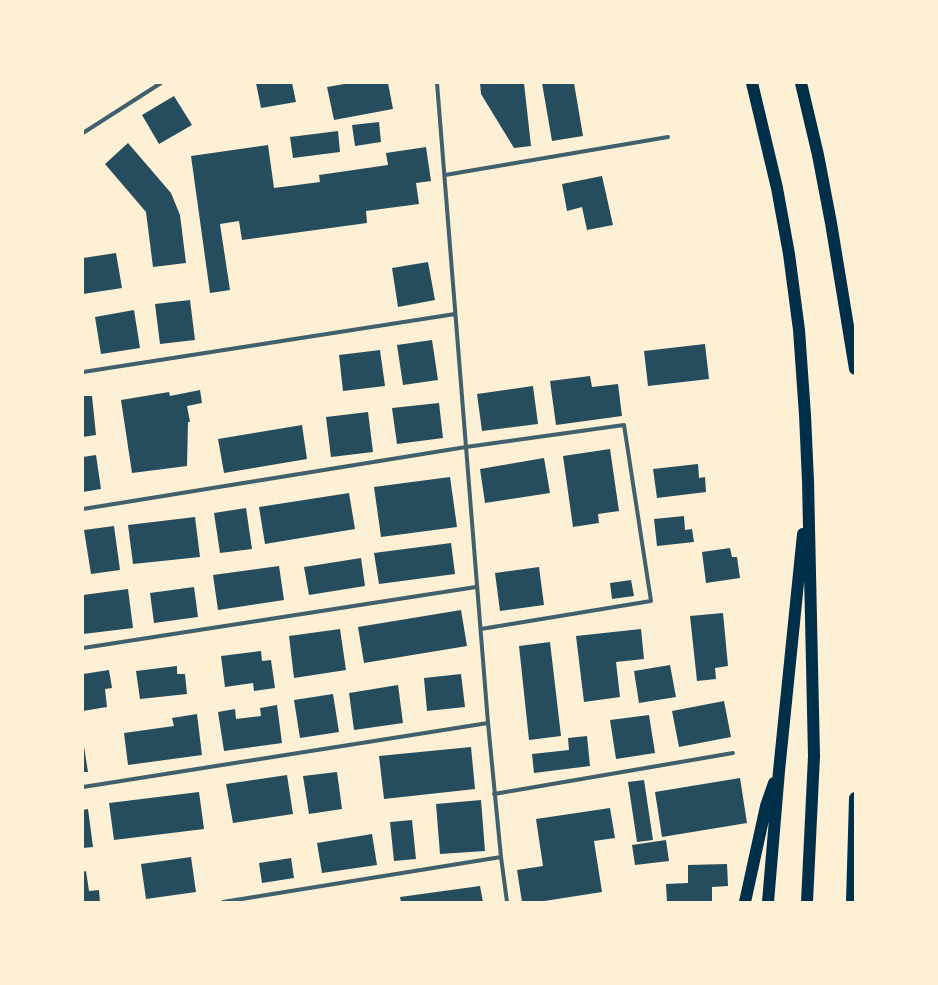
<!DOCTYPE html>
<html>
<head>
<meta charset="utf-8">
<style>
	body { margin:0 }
	#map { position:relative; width:938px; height:985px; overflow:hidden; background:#fdf0d5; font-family:"Archivo Narrow",sans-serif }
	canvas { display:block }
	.frame { position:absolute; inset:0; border:84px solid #fdf0d5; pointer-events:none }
</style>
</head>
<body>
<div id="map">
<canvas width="938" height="985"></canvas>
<div class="frame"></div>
</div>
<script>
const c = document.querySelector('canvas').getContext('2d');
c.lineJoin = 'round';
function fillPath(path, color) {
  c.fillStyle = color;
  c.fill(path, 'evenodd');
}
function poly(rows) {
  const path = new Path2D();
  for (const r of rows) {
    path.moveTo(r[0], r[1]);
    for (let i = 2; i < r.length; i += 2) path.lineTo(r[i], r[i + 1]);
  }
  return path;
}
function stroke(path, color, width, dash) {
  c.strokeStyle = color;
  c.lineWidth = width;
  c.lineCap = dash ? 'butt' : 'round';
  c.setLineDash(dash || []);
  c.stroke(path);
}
fillPath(poly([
	[256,83,292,83,296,102,261,108],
	[350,83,388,83,393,109,334,120,327,87],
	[480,83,524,83,531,146,514,148,481,94],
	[542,83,574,83,583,136,552,141],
	[174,96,192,125,159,144,142,115],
	[379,122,381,142,355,146,352,125],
	[338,131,340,152,293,158,290,137],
	[128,143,171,193,180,215,186,263,153,267,146,212,105,164],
	[268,145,274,188,320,182,319,175,388,165,386,153,426,147,431,181,416,183,419,204,366,211,367,223,242,240,239,221,220,224,230,290,210,293,191,156],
	[602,176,613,225,587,230,582,207,567,211,562,184],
	[116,253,122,288,83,294,83,258],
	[428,262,435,300,398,307,392,268],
	[190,300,195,340,160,344,155,304],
	[134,310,140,348,101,354,95,317],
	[432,340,438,380,403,385,397,345],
	[705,344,709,379,648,386,644,351],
	[380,350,385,386,343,391,339,355],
	[590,376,592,387,618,384,622,416,556,425,550,381],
	[533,386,538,424,482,431,477,394],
	[200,390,202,403,187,406,190,422,188,422,187,466,132,473,121,400,169,392,170,396],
	[83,396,92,396,96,435,83,437],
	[439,403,443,438,397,444,392,408],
	[368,412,373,452,331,457,326,417],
	[302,425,307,459,224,473,218,439],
	[610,449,619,511,598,514,599,523,573,527,563,456],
	[96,455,101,489,83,492,83,457],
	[544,458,550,493,485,503,480,469],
	[698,464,699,478,705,477,706,492,657,498,653,469],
	[450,477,457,527,381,537,374,487],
	[349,493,355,529,265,544,259,507],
	[246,508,252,549,220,553,214,513],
	[684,516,685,530,692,529,694,542,657,546,654,519],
	[195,517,200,557,133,564,128,525],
	[114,526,120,570,91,574,84,530],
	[451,543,455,574,379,584,374,553],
	[730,548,732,557,737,557,740,578,706,583,702,552],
	[361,558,365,586,309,595,304,567],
	[279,566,284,600,218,610,213,575],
	[539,567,544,605,500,611,495,573],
	[631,580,634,596,612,599,610,583],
	[194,587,198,617,154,623,150,593],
	[128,589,133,628,83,634,83,595],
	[461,610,467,646,364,663,358,627],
	[723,613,728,666,715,668,716,679,697,681,690,616],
	[340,629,346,670,294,678,289,636],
	[641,629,644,659,616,662,620,697,584,702,576,636],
	[550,642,561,736,529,740,519,646],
	[261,651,262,661,271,660,275,688,254,691,253,683,225,687,221,656],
	[670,665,676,697,639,703,634,671],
	[177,666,177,674,185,674,187,694,140,699,136,671],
	[109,670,112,688,105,689,107,707,83,711,83,674],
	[461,674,465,707,427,711,424,678],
	[398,685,403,723,354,730,349,693],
	[333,694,339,732,300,738,294,700],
	[724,701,731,737,679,747,672,711],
	[277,705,282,743,224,751,218,712,235,709,236,719,261,716,260,708],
	[197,714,202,755,128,765,124,733,174,726,172,718],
	[649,715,655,753,616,759,610,720],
	[587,736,590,766,534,773,532,754,569,750,568,738],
	[83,740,88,772,83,772],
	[471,747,475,789,384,799,379,756],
	[337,772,342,809,309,814,303,776],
	[287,775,293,814,233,823,226,784],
	[740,778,747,823,662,837,655,792],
	[644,780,653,840,637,842,628,782],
	[199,792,204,829,114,840,109,803],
	[481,800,485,851,440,854,436,804],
	[610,808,615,838,594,841,602,892,538,902,522,902,517,870,543,866,536,819],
	[88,809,93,847,83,848,83,810],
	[412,820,416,859,394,861,390,822],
	[372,834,377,865,322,873,317,843],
	[666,840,669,861,635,865,632,845],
	[191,857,196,892,146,899,141,864],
	[291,858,294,878,262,883,259,863],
	[727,864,728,886,712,887,712,902,667,902,666,884,688,883,688,865],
	[86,871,89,891,99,890,100,902,83,902,83,872],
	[480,886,483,902,401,902,400,897]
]), '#264d5e');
stroke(poly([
	[437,83,488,723,501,857,507,902],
	[83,133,161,83],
	[445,175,668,137],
	[83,372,455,314],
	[83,509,466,447,624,425,651,601,481,629],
	[83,648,476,587],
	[83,787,488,723],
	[494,794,733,753],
	[223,902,501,857]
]), '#3f606c', 4);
stroke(poly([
	[752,83,777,188,789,254,799,330,805,415,808,481,814,756,807,902],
	[801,83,818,155,831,223,855,369],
	[745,902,766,806,774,783],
	[768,902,779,771,803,534],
	[852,902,855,798]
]), '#003049', 12);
</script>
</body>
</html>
